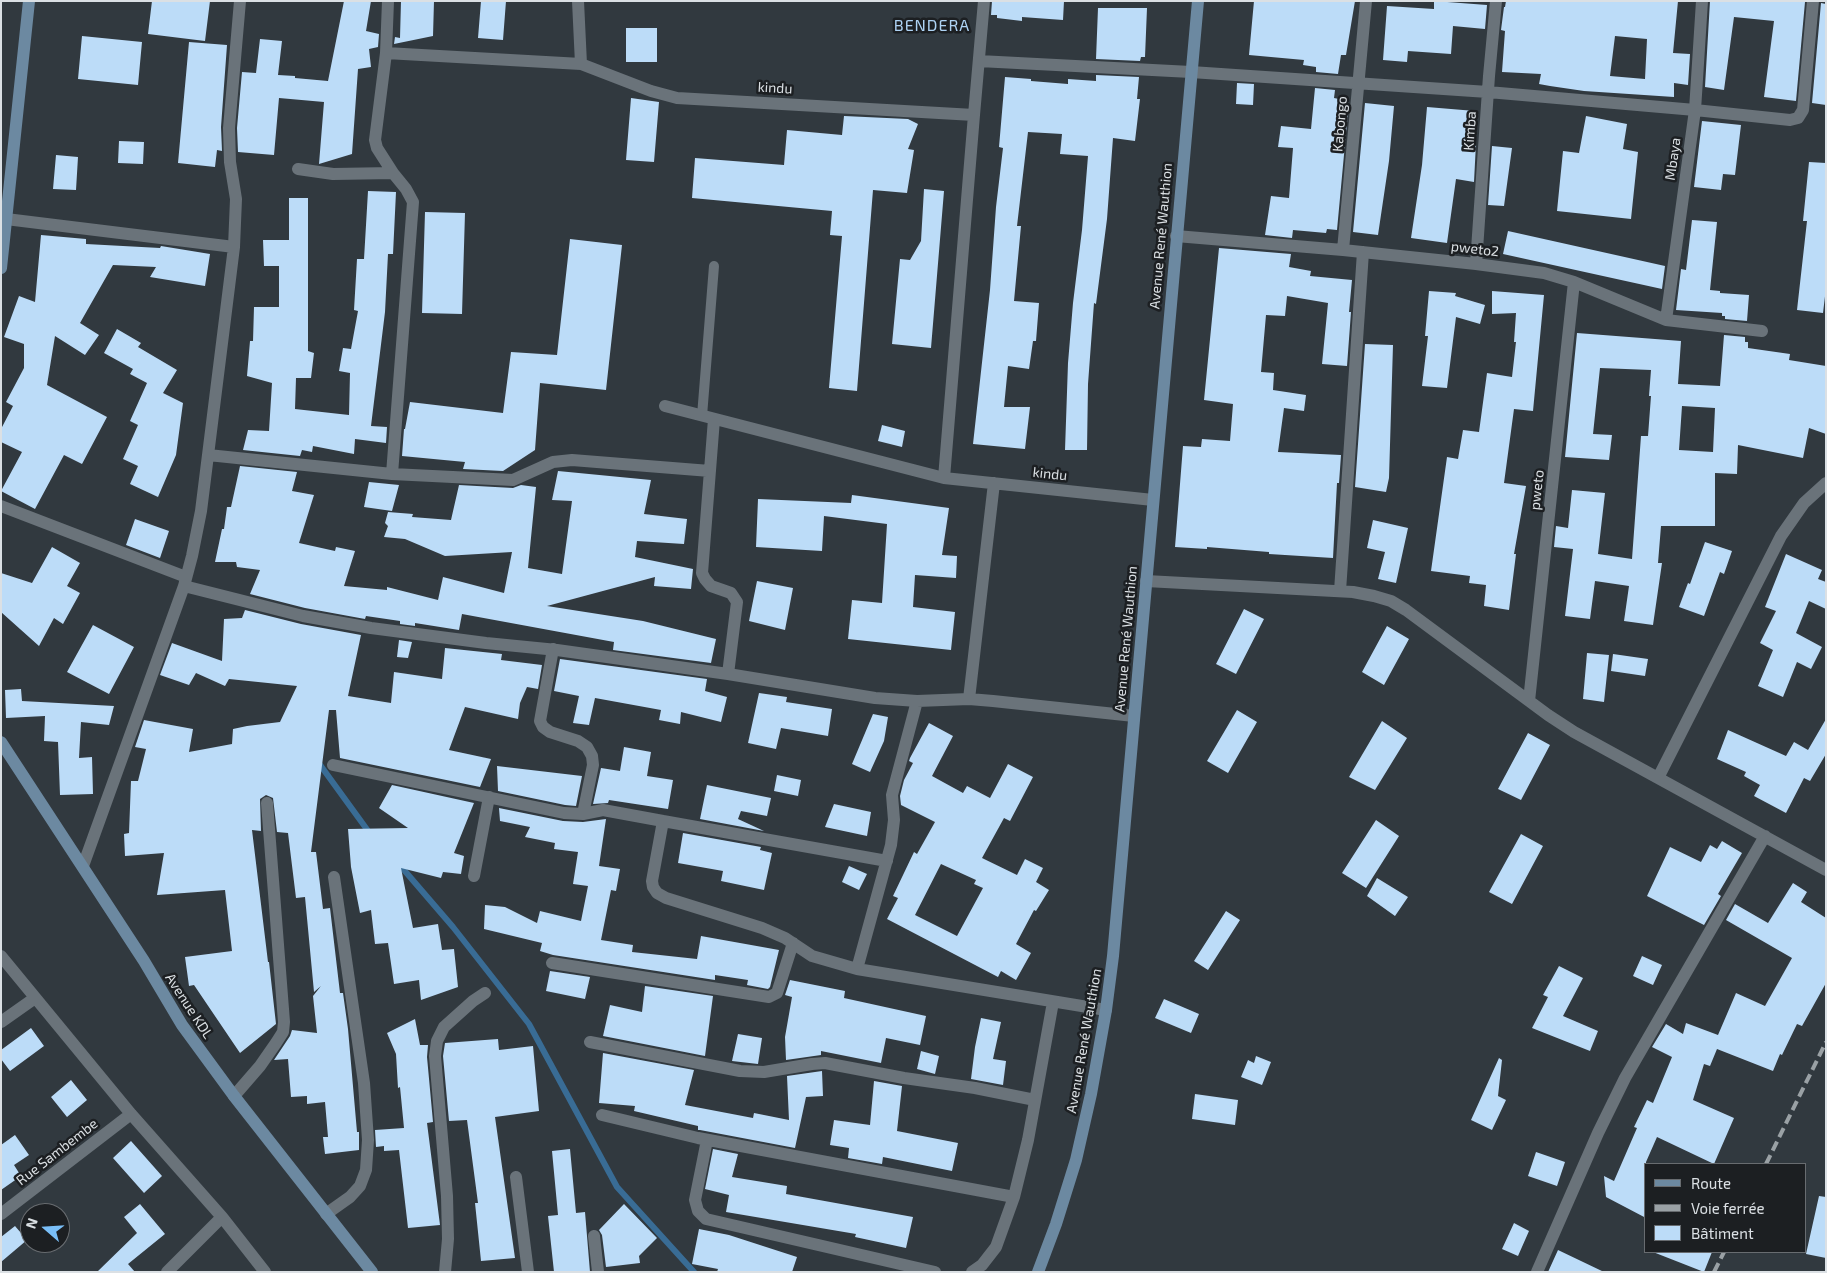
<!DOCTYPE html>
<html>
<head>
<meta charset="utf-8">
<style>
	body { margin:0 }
	#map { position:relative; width:1827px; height:1273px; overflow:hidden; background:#31393f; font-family:"Exo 2",sans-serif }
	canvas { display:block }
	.frame { position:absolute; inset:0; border:2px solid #dbe0e4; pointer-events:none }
	.legend { position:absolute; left:1644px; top:1163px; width:162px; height:90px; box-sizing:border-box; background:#1c1f22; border:1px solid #686c70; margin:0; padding:6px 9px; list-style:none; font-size:15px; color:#dbe0e4 }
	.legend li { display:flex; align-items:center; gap:10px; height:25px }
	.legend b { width:25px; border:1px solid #686c70 }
	.north { position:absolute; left:20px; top:1203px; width:50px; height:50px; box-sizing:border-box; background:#1c1f22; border:1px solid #686c70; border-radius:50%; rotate:289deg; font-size:14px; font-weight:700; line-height:20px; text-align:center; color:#dbe0e4 }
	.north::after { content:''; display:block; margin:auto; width:18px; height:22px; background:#7abff8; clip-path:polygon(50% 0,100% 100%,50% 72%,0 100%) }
</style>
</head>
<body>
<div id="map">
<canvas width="1827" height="1273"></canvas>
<div class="frame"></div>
<ul class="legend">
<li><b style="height:6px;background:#6c89a1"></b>Route</li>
<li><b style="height:6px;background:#9aa1a5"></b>Voie ferrée</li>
<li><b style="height:14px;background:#bcdcf8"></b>Bâtiment</li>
</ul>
<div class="north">N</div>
</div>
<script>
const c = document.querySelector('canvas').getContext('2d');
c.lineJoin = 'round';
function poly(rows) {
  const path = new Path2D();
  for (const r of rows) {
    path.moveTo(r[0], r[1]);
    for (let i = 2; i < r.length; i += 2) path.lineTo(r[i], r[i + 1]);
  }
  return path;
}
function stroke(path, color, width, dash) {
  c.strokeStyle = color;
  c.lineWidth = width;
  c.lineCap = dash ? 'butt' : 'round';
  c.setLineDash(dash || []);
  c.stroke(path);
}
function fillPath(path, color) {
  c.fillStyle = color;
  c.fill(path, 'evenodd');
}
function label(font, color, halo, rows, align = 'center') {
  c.font = font + ' "Exo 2",sans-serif';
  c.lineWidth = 5;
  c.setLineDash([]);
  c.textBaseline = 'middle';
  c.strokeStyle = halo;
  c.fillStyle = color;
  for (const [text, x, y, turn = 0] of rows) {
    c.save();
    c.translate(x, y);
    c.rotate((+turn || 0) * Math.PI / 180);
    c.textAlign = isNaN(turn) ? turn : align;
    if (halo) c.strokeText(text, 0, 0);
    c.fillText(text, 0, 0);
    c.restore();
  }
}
stroke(poly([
	[318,762,371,835],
	[400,861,404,870,453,927,529,1024,617,1187,694,1272]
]), '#396c95', 6);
fillPath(poly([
	[152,1,210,1,205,41,148,34],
	[344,1,371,1,366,31,379,34,378,47,369,49,371,67,358,69,352,154,319,164,324,102,279,98,274,155,238,152,237,128,242,72,256,73,260,39,282,41,278,75,295,76,295,78,328,81],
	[401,1,434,1,433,36,394,44,395,37,400,38],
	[481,1,506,1,503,40,478,38],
	[992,1,1064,1,1063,20,1022,17,1022,21,997,18,997,15,991,15],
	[1254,1,1355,1,1346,55,1341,55,1338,74,1316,72,1316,67,1303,65,1304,60,1249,55],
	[1434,1,1487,5,1485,29,1453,26,1451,54,1408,51,1407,62,1383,60,1387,6,1434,9],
	[1506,1,1678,1,1673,53,1690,54,1688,85,1674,83,1674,97,1584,91,1550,86,1539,84,1541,74,1502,72,1505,31,1501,30,1504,7,1505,7],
	[1615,36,1647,39,1645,79,1610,76],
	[1710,1,1805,2,1796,101,1764,97,1774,21,1734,17,1724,90,1705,87],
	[1821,3,1826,4,1826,105,1812,103],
	[1098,8,1147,8,1145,57,1141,57,1140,61,1096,59],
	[626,28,657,28,657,62,626,62],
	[82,36,142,42,138,85,78,79],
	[189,42,227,45,221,127,222,151,217,150,215,167,178,163],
	[1096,75,1139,77,1137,99,1140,99,1135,141,1113,138,1107,219,1096,304,1094,303,1088,384,1087,450,1065,450,1068,363,1073,303,1082,230,1088,156,1060,154,1062,134,1028,132,1017,226,1021,226,1014,301,1039,303,1036,341,1033,341,1029,369,1008,366,1004,407,1030,407,1025,449,973,444,990,290,996,207,1003,148,999,147,1005,77,1031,79,1031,81,1068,84,1068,79,1096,81],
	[1237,83,1254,84,1253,105,1236,104],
	[1315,88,1335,90,1334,98,1349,101,1337,230,1327,229,1326,233,1293,230,1292,238,1265,235,1271,196,1289,198,1293,148,1278,147,1281,126,1311,129],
	[631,98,659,102,654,162,626,160],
	[1365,103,1394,106,1389,161,1378,235,1353,232],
	[1427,107,1475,111,1472,143,1476,143,1474,182,1456,179,1447,243,1411,238,1422,165],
	[844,116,908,119,918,124,908,149,914,150,907,193,873,190,857,391,829,388,842,236,830,235,832,211,692,198,695,158,784,165,787,130,842,135],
	[1586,116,1627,124,1623,149,1638,152,1631,219,1557,211,1563,151,1579,153],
	[1702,121,1741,125,1735,175,1723,174,1721,190,1694,187],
	[119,141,144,142,143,164,118,163],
	[1492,146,1512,148,1504,206,1488,205],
	[56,155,78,157,76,190,53,189],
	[1809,162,1826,163,1826,288,1823,313,1797,310,1807,221,1803,221],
	[924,189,944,191,931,348,892,344,900,259,910,260,921,241],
	[368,191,396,192,393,254,388,254,385,312,371,426,387,427,386,443,355,439,354,454,313,446,312,452,302,450,300,456,243,450,248,430,269,431,272,383,247,376,250,341,253,341,254,307,279,307,279,266,264,266,263,240,289,240,289,198,308,198,308,351,314,353,311,378,296,378,295,409,349,415,350,373,339,371,343,348,351,349,358,311,354,310,357,259,364,259],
	[425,212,465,213,462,314,422,313],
	[1692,220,1717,222,1710,290,1720,291,1720,293,1749,295,1747,321,1725,319,1725,316,1722,316,1722,313,1676,310,1681,269,1686,270],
	[1508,231,1665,266,1662,289,1503,254],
	[41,235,86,239,86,244,160,248,161,246,210,254,205,286,150,277,156,267,113,265,80,323,99,335,85,355,55,336,47,385,107,417,82,464,64,455,35,509,1,491,22,452,1,442,1,429,13,406,6,402,24,368,24,344,4,337,19,296,35,302],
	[570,239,622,245,606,390,540,383,535,450,503,471,463,469,465,462,402,456,404,429,405,429,410,402,503,413,511,352,557,355],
	[1219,248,1291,254,1289,267,1311,271,1310,276,1352,280,1349,312,1351,312,1347,366,1322,364,1328,303,1287,296,1285,316,1266,315,1261,372,1274,373,1273,390,1306,395,1304,411,1284,408,1278,452,1341,455,1339,483,1337,483,1333,558,1269,554,1269,552,1207,547,1207,549,1175,547,1183,446,1201,447,1202,439,1230,441,1233,404,1204,400],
	[1429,291,1456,293,1455,296,1485,305,1480,324,1456,317,1447,388,1422,386,1428,336,1425,336],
	[1492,291,1544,295,1533,411,1514,409,1504,483,1526,486,1514,554,1516,554,1509,610,1484,606,1486,585,1469,583,1470,576,1431,571,1447,457,1458,459,1463,430,1479,432,1487,373,1512,377,1516,342,1514,342,1516,313,1492,314],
	[117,329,141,343,138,347,177,370,163,393,183,403,176,455,158,497,130,484,138,466,123,459,138,425,130,421,147,383,130,374,133,369,104,353],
	[1577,333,1681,341,1678,384,1720,386,1724,335,1745,337,1745,342,1748,342,1748,348,1790,354,1789,360,1826,366,1826,434,1809,428,1803,458,1738,445,1737,474,1715,473,1715,526,1661,526,1658,563,1662,563,1653,625,1624,621,1629,586,1595,581,1590,619,1565,616,1573,549,1554,547,1556,526,1568,528,1572,490,1605,493,1598,554,1632,559,1641,436,1648,436,1651,396,1649,396,1651,370,1600,368,1593,434,1612,435,1609,460,1565,457],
	[1682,406,1715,408,1713,452,1679,450],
	[1365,344,1393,345,1389,478,1386,492,1355,487],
	[882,425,905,431,902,447,878,441],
	[240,466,297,472,292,491,314,495,299,543,335,551,336,547,355,551,344,586,387,590,387,587,438,600,443,577,504,593,512,552,445,556,405,539,384,537,388,526,385,523,388,512,413,514,412,517,451,520,459,485,513,488,521,485,536,487,528,568,562,574,572,501,552,500,558,471,651,480,644,514,687,519,684,544,637,541,635,557,693,569,691,589,654,586,655,577,547,606,643,621,716,639,711,663,613,650,614,642,462,614,459,630,415,623,415,626,400,624,400,621,366,616,365,619,305,608,250,594,260,570,237,567,236,562,215,562,222,529,224,529,227,507,231,507],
	[369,482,399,485,392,511,364,507],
	[852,495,949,508,942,555,957,556,956,578,915,575,913,607,955,612,951,650,848,639,852,600,882,603,887,524,824,516,822,551,756,547,758,499,851,503],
	[135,519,169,531,160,558,126,545],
	[1373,520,1408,528,1396,583,1378,579,1385,552,1367,548],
	[1705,542,1732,551,1724,574,1720,572,1704,616,1679,607,1688,583,1690,584],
	[52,547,80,563,67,586,80,593,63,624,54,618,39,646,1,612,1,573,32,583],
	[1786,554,1822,570,1818,579,1826,582,1826,609,1809,601,1796,633,1822,647,1811,669,1797,662,1783,697,1758,686,1773,650,1760,643,1776,611,1765,607],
	[757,581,793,588,785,630,749,621],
	[1244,609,1264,619,1236,674,1216,664],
	[245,610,301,624,361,635,348,696,391,703,394,672,442,679,445,648,502,654,501,660,542,665,538,689,527,687,520,703,518,719,465,707,449,750,491,759,480,787,340,758,336,710,329,710,311,852,316,852,323,909,330,908,340,993,343,993,348,1029,357,1132,359,1132,359,1150,325,1154,323,1137,328,1137,325,1102,307,1104,307,1096,291,1097,288,1059,274,1060,290,1036,292,1030,317,1033,313,996,321,986,314,992,305,897,296,898,288,833,277,832,273,798,266,795,260,799,261,831,252,830,268,962,269,962,276,1024,240,1053,194,985,189,986,185,957,232,951,225,890,157,895,164,853,125,856,124,834,129,833,131,781,138,781,146,749,135,747,144,720,193,729,189,752,232,744,233,729,247,726,280,722,297,686,229,679,225,686,196,673,189,685,160,675,172,643,222,661,224,619,242,618],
	[93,625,134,647,109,694,67,672],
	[1387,626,1409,639,1384,685,1362,672],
	[399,640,412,642,408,658,397,657],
	[1587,653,1609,655,1604,702,1583,699],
	[1613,654,1648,659,1645,676,1611,671],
	[560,659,707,679,705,691,727,697,721,722,681,712,680,724,659,720,661,710,595,698,589,725,573,723,579,696,554,691],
	[21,689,22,701,114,706,109,725,81,722,79,758,92,757,93,794,60,795,58,742,44,741,45,716,6,718,5,690],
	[759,693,787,697,786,702,832,709,828,736,781,728,776,749,748,743],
	[1237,710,1257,722,1228,773,1207,761],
	[873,714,888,717,884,741,870,772,852,764],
	[1826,719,1826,754,1810,781,1804,778,1786,813,1754,796,1760,785,1744,776,1746,772,1717,759,1728,730,1786,756,1794,742,1808,750],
	[1382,721,1407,738,1375,790,1349,777],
	[929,723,953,736,932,776,963,793,967,786,990,798,1008,764,1033,777,1010,821,1004,818,982,858,1017,875,1025,859,1043,868,1036,882,1049,890,1036,911,1034,910,1016,944,1031,953,1016,980,1001,971,998,977,887,919,898,898,893,896,914,852,917,854,935,822,901,805,900,796,904,780,913,763,909,761,910,758],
	[941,864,976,880,974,884,983,888,957,936,915,915],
	[1528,733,1550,745,1521,800,1498,789],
	[624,747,651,752,647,776,673,780,668,809,609,800,608,803,593,804,601,768,620,771],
	[497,766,582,776,576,806,565,805,498,791],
	[777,775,801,780,798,796,774,791],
	[392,785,474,803,454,853,464,856,461,874,443,872,441,878,401,868,413,928,438,924,442,950,454,949,458,987,421,1000,419,980,394,984,388,943,375,944,371,910,360,913,351,867,348,829,408,828,379,808],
	[707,785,771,798,767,816,741,811,738,819,764,831,700,819],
	[834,804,871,812,867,836,825,827],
	[499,808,563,821,583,822,606,819,599,866,620,869,616,891,611,890,601,940,633,945,632,952,697,959,701,936,779,950,770,987,768,989,747,985,748,980,715,975,715,980,553,955,540,951,542,943,484,929,485,905,505,907,537,923,540,911,581,921,588,886,573,884,578,852,554,849,555,843,525,837,530,827,500,821],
	[1376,820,1399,836,1366,888,1342,873],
	[683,833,761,847,760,850,772,853,764,890,721,881,723,871,678,863],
	[1521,834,1543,846,1512,904,1489,892],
	[1722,841,1742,853,1718,894,1721,896,1704,925,1647,896,1670,847,1701,862,1710,845,1717,849],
	[849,866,867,874,859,890,842,882],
	[1377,878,1408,897,1395,916,1367,896],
	[1793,883,1807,892,1801,902,1826,918,1826,983,1802,1026,1797,1024,1782,1055,1780,1054,1773,1071,1717,1049,1710,1066,1704,1064,1693,1100,1734,1118,1714,1164,1657,1137,1646,1162,1646,1218,1606,1197,1604,1176,1614,1181,1637,1128,1634,1127,1647,1100,1653,1103,1672,1057,1652,1047,1666,1024,1683,1034,1686,1023,1718,1035,1736,993,1765,1006,1792,958,1726,920,1735,904,1768,923],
	[1226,911,1240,920,1208,970,1194,961],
	[1642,956,1662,965,1653,985,1633,976],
	[1559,966,1583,978,1563,1016,1598,1031,1590,1051,1532,1028,1548,997,1543,995],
	[550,971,590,977,585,999,546,991],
	[790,980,845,991,844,998,926,1016,920,1045,886,1038,881,1063,821,1051,821,1055,786,1060,785,1037,792,997,785,995],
	[645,986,713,996,705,1056,603,1036,610,1005,642,1012],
	[1164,999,1199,1014,1191,1033,1155,1018],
	[981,1018,1001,1022,993,1059,1006,1061,1003,1085,971,1079,975,1047],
	[415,1019,420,1045,428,1045,427,1057,433,1122,427,1123,440,1225,408,1228,399,1150,384,1151,384,1146,376,1147,375,1130,404,1128,400,1087,398,1088,396,1054,387,1033],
	[31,1028,44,1046,10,1071,1,1059,1,1050],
	[738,1034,762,1038,758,1064,732,1061],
	[498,1039,499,1050,533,1046,539,1111,495,1117,515,1258,481,1261,475,1203,478,1203,467,1120,449,1121,443,1056,445,1043],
	[921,1051,939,1056,935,1074,917,1069],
	[603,1053,694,1070,685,1105,753,1118,754,1113,789,1120,787,1076,822,1071,823,1096,806,1097,795,1148,700,1130,698,1130,698,1126,634,1111,635,1106,599,1103],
	[1256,1056,1271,1062,1262,1085,1241,1077,1248,1060,1254,1063],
	[1499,1058,1502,1060,1498,1096,1506,1100,1492,1130,1471,1120],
	[71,1080,87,1100,67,1117,51,1097],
	[874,1081,902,1086,897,1131,958,1143,952,1171,883,1157,882,1164,848,1158,849,1148,830,1145,834,1120,870,1125],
	[1195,1094,1238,1100,1235,1125,1192,1119],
	[15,1135,29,1155,14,1165,21,1176,1,1190,1,1145],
	[131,1141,162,1176,144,1193,113,1158],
	[570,1149,576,1213,585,1212,590,1272,554,1272,548,1216,558,1215,552,1151],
	[713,1149,738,1154,732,1177,787,1186,786,1194,913,1217,906,1248,855,1237,856,1234,726,1212,729,1195,705,1189],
	[1536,1152,1565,1162,1557,1186,1528,1176],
	[1819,1196,1826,1197,1826,1258,1806,1254],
	[140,1204,165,1234,128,1264,135,1272,97,1272,137,1233,124,1217],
	[624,1204,657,1238,639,1256,640,1263,606,1267,602,1235,599,1230],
	[1514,1223,1529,1231,1518,1256,1502,1249],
	[15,1226,27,1240,1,1262,1,1237],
	[699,1229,729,1235,797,1257,792,1272,717,1272,718,1269,692,1264],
	[1558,1250,1604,1272,1548,1272],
	[1653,1252,1712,1252,1704,1272]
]), '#bcdcf8');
stroke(poly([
	[702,416,714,266]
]), '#6a737a', 10);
stroke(poly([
	[388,1,386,53,375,140,377,148,393,173,406,189,413,202,392,474],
	[578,1,581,64],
	[386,53,581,64,651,91,677,98,974,115,944,478],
	[979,61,1191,72,1488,92,1695,110,1790,120,1798,118,1803,110,1813,1],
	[974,115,984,1],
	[298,169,333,174,393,173],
	[6,219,234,247],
	[1176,236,1343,250,1476,264,1544,273,1574,282,1666,320,1762,331],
	[1343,250,1366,1],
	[1476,264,1489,76,1496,1],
	[1666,320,1695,110,1702,1],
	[665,406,944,478,1153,500],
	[714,419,702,573,705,579,711,586,731,593,737,602,728,674],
	[208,455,392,474,513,480,553,462,572,460,710,471],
	[1,506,186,577],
	[1146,581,1353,592,1374,596,1391,601,1406,610,1548,715,1574,732,1826,870],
	[184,586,303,616,371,628,486,643,557,650,728,674,875,698,917,701,969,699,993,701,1134,716],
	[1340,591,1363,252],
	[553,649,540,721,543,727,550,732,578,741,587,747,592,756,593,765,583,814],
	[969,699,994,483],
	[1529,701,1574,282],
	[333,765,564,813,583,814,603,810,663,821,652,881,653,887,657,893,666,898,762,928,785,938,812,956,857,969,1106,1010],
	[1658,778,1781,536,1804,503,1826,483],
	[663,821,887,861],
	[83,866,184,586,192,556,201,511,234,247,236,199,230,162,229,128,240,1],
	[474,876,489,797],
	[1,956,131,1114,222,1217,265,1272],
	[552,963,769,997,777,993,793,943],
	[857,969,891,845,894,820,892,795,917,701],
	[1,1022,35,998],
	[590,1042,740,1071,764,1072,812,1064,825,1063,904,1078,975,1088,1035,1100],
	[234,1096,260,1066,276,1043,283,1032,284,1022,267,803],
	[602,1115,698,1138,1014,1197],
	[707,1140,695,1200,698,1211,706,1219,935,1272],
	[516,1177,528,1272],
	[1,1214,131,1114],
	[326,1214,350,1197,360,1186,366,1170,368,1140,364,1083,334,877],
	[594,1236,598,1272],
	[167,1272,222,1217],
	[445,1272,448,1239,447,1196,435,1056,437,1041,444,1027,473,1001,485,993],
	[972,1272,982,1265,996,1247,1014,1197,1028,1140,1053,1002],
	[1537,1272,1598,1133,1625,1078,1765,836]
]), '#6a737a', 12);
stroke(poly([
	[1,268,29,1],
	[1,742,144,961,182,1025,234,1096,372,1272],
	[1038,1272,1056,1224,1076,1160,1091,1094,1106,1010,1113,956,1198,1]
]), '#6c89a1', 12);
stroke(poly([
	[1766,1164,1826,1042],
	[1714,1272,1724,1252]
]), '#9aa1a5', 4, [10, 5]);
label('14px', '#dbe0e4', '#1c1f22', [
	["kindu",775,88,3],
	["Kabongo",1340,124,-85],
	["Kimba",1470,131,-86],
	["Mbaya",1673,159,-82],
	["Avenue René Wauthion",1161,236,-85],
	["pweto2",1475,249,7],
	["kindu",1050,474,6],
	["pweto",1537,490,-84],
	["Avenue René Wauthion",1126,639,-85],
	["Avenue KDL",189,1006,57],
	["Avenue René Wauthion",1084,1041,-80],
	["Rue Sambembe",57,1152,-38]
]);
c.letterSpacing = '1px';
label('16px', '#aed3f4', '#1c1f22', [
	["BENDERA",932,26]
]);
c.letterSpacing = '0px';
</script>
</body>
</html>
